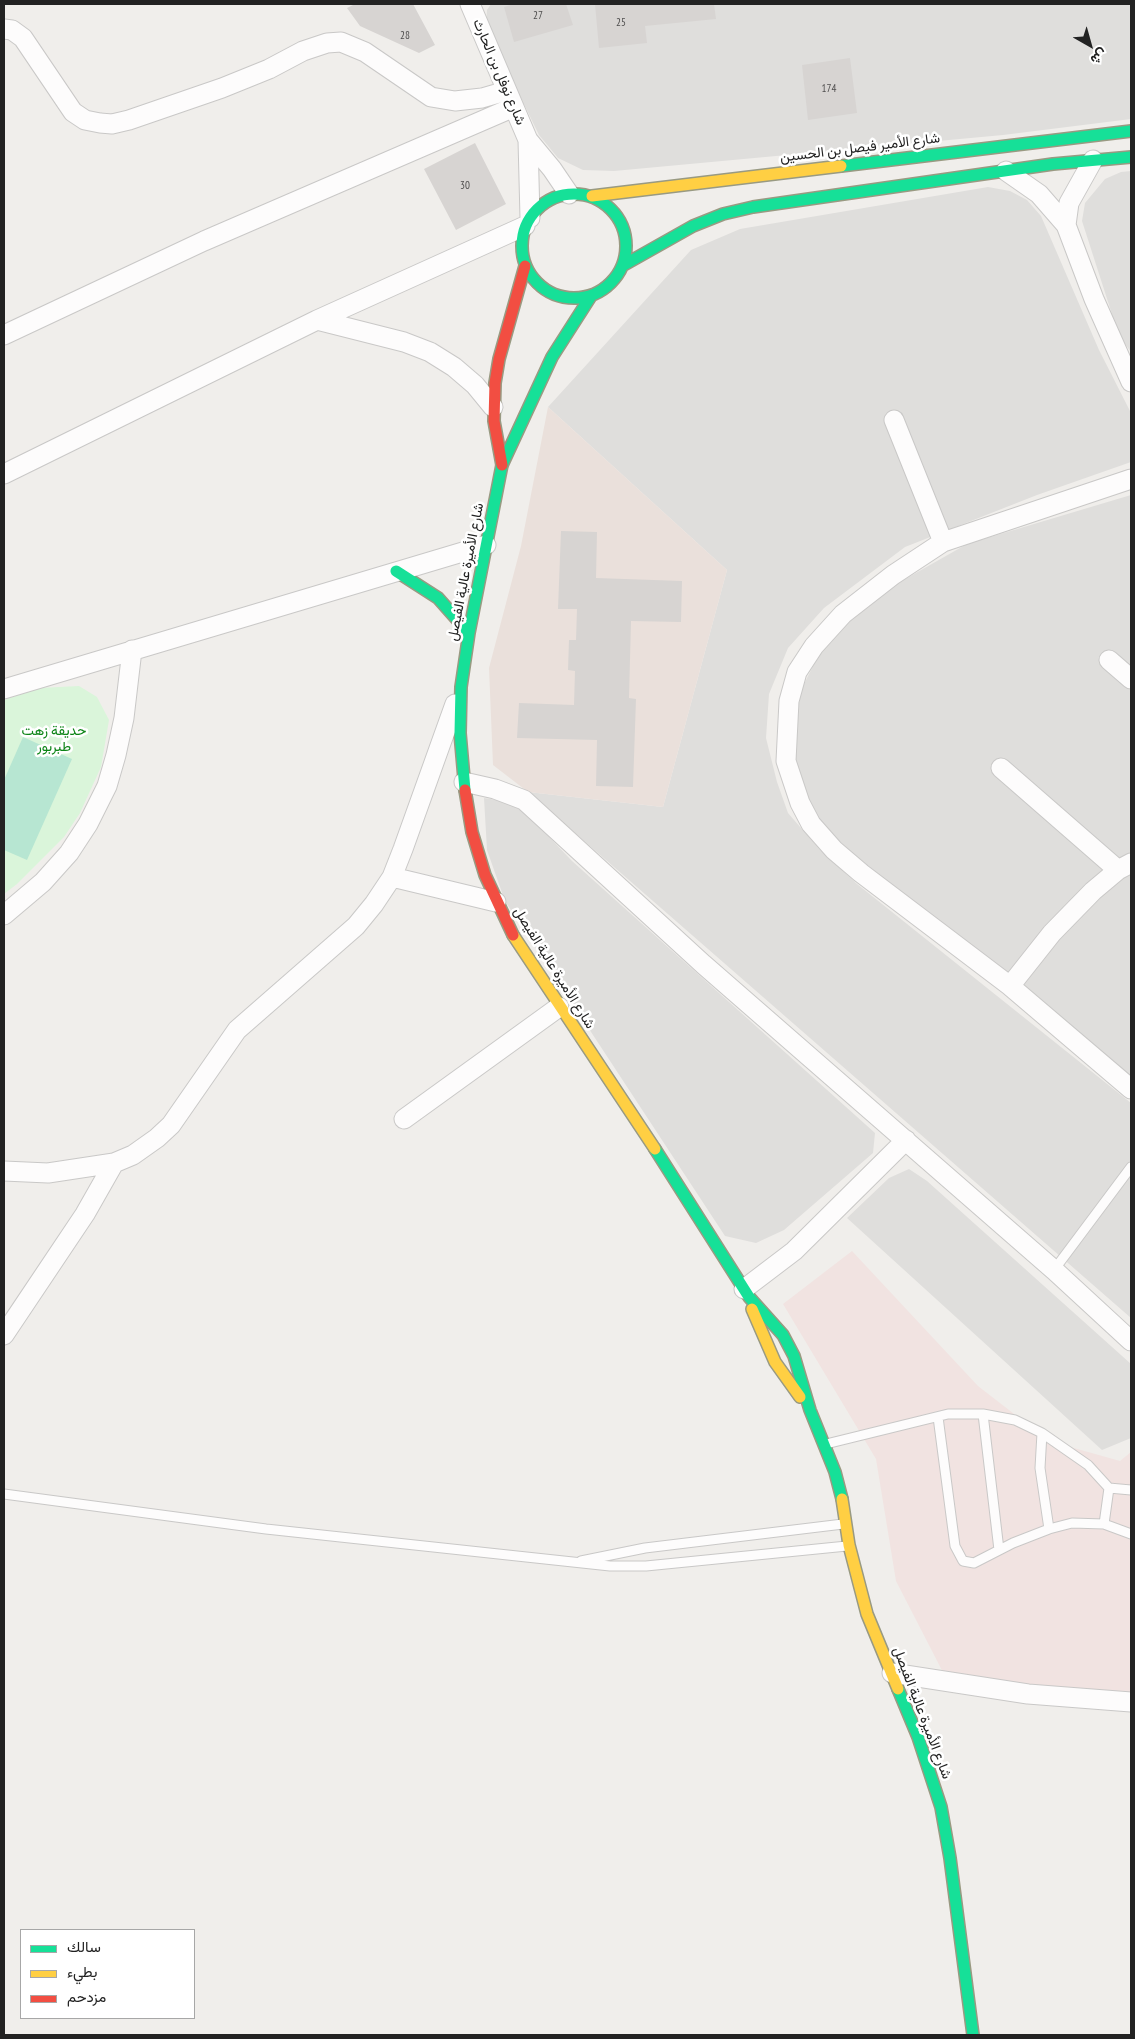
<!DOCTYPE html>
<html>
<head>
<meta charset="utf-8">
<style>
	body { margin:0 }
	#map { position:relative; width:1135px; height:2039px; overflow:hidden; background:#f0eeeb; font-family:"PT Sans Narrow",Vazirmatn,sans-serif }
	canvas { display:block }
	.frame { position:absolute; inset:0; border:5px solid #222; pointer-events:none }
	.legend { position:absolute; left:20px; top:1929px; width:175px; height:90px; box-sizing:border-box; background:#fff; border:1px solid #a7a7a7; margin:0; padding:6px 9px; list-style:none; font-size:15px; color:#222 }
	.legend li { display:flex; align-items:center; gap:10px; height:25px }
	.legend b { width:25px; border:1px solid #a7a7a7 }
	.north { position:absolute; left:1065px; top:20px; width:50px; height:50px; -webkit-text-stroke:4px #fff; paint-order:stroke; rotate:142deg; font-size:14px; font-weight:700; line-height:20px; text-align:center; color:#222 }
	.north::after { content:''; display:block; margin:auto; width:18px; height:22px; background:#222; clip-path:polygon(50% 0,100% 100%,50% 72%,0 100%) }
</style>
</head>
<body>
<div id="map">
<canvas width="1135" height="2039"></canvas>
<div class="frame"></div>
<ul class="legend">
<li><b style="height:6px;background:#16e098"></b>سالك</li>
<li><b style="height:6px;background:#ffcf43"></b>بطيء</li>
<li><b style="height:6px;background:#f24e42"></b>مزدحم</li>
</ul>
<div class="north">ش</div>
</div>
<script>
const c = document.querySelector('canvas').getContext('2d');
c.lineJoin = 'round';
function fillPath(path, color) {
  c.fillStyle = color;
  c.fill(path, 'evenodd');
}
function poly(rows) {
  const path = new Path2D();
  for (const r of rows) {
    if (r.length === 3) {
      path.moveTo(r[0] + r[2], r[1]);
      path.arc(r[0], r[1], r[2], 0, 2 * Math.PI);
      continue;
    }
    path.moveTo(r[0], r[1]);
    for (let i = 2; i < r.length; i += 2) path.lineTo(r[i], r[i + 1]);
  }
  return path;
}
function stroke(path, color, width, dash) {
  c.strokeStyle = color;
  c.lineWidth = width;
  c.lineCap = dash ? 'butt' : 'round';
  c.setLineDash(dash || []);
  c.stroke(path);
}
function label(font, color, halo, rows, align = 'center') {
  c.font = font + ' "PT Sans Narrow",Vazirmatn,sans-serif';
  c.lineWidth = 5;
  c.setLineDash([]);
  c.textBaseline = 'middle';
  c.strokeStyle = halo;
  c.fillStyle = color;
  for (const [text, x, y, turn = 0] of rows) {
    c.save();
    c.translate(x, y);
    c.rotate((+turn || 0) * Math.PI / 180);
    c.textAlign = isNaN(turn) ? turn : align;
    if (halo) c.strokeText(text, 0, 0);
    c.fillText(text, 0, 0);
    c.restore();
  }
}
fillPath(poly([
	[491,4,1131,4,1131,119,1003,135,614,171,583,170,558,158,539,135,486,26,487,10],
	[1131,171,1131,352,1119,336,1082,221,1085,203,1105,179,1121,172],
	[988,187,1010,191,1027,200,1041,216,1099,350,1131,413,1131,462,1037,495,905,547,824,608,788,648,769,694,766,738,777,782,788,813,820,850,857,884,1131,1103,1131,1318,528,792,663,807,727,570,548,407,691,250,740,229],
	[1131,495,1131,1077,851,852,820,822,798,782,793,733,802,688,826,640,900,582,967,544],
	[484,798,517,803,572,861,875,1133,873,1153,784,1230,756,1243,725,1236,505,901,487,850],
	[909,1169,927,1181,1131,1364,1131,1438,1102,1450,847,1218,889,1178]
]), '#dfdedc');
fillPath(poly([
	[852,1251,978,1386,1049,1441,1120,1461,1131,1452,1131,1699,949,1684,896,1581,876,1459,783,1304]
]), '#f1e3e1');
fillPath(poly([
	[548,407,727,570,663,807,528,792,493,765,489,668,521,546]
]), '#eae0db');
fillPath(poly([
	[79,686,97,697,109,720,101,767,80,813,64,837,17,884,4,894,4,700,39,688]
]), '#daf5da');
fillPath(poly([
	[23,737,72,759,27,860,4,850,4,780]
]), '#b7e6d2');
fillPath(poly([
	[355,4,413,4,435,45,419,53,360,26,347,8],
	[514,4,566,4,573,25,514,42,504,7],
	[595,4,714,4,716,19,645,26,647,43,599,48],
	[850,58,857,113,808,120,802,65],
	[475,143,506,204,456,230,424,169],
	[561,531,597,532,596,578,682,581,681,622,631,621,629,698,636,699,633,787,596,786,597,740,517,738,519,703,574,705,575,671,568,670,569,640,576,640,577,609,558,609]
]), '#d7d4d2');
const lane = poly([
	[1054,1270,1131,1167],
	[983,1414,999,1550],
	[938,1417,955,1546,963,1561,974,1563,1013,1543,1049,1529,1072,1523,1104,1524,1131,1534],
	[1042,1433,1040,1468,1049,1529],
	[826,1444,948,1414,983,1414,1015,1420,1042,1433,1088,1465,1109,1488,1131,1490],
	[4,1494,266,1529,610,1566,646,1566,847,1546],
	[1104,1524,1109,1488],
	[581,1561,645,1548,843,1524]
]);
const street = poly([
	[470,4,528,140,552,169,569,194],
	[4,29,12,30,23,38,73,112,85,120,100,123,112,124,129,120,222,88,269,69,303,51,327,43,341,42,365,52,431,97,455,101,482,98,506,91],
	[528,140,530,218],
	[1093,160,1069,203,1066,225,1094,299,1131,382],
	[1006,171,1039,194,1066,225],
	[317,320,404,342,430,352,454,367,475,385,493,407],
	[4,335,204,241,514,107],
	[894,420,943,542],
	[4,474,317,320,525,226],
	[1131,479,943,542,893,575,843,614,814,646,797,672,789,701,786,761,800,803,811,824,834,850,861,873,1010,986,1131,1089],
	[1109,660,1131,679],
	[4,689,486,545],
	[1001,768,1118,870],
	[464,782,495,789,524,800,703,964,1054,1270,1131,1341],
	[392,877,496,902],
	[4,915,43,882,69,853,88,824,107,786,116,755,124,718,132,650],
	[1010,986,1052,933,1093,891,1118,870,1131,863],
	[404,1119,559,1007],
	[4,1171,48,1173,114,1163,133,1155,157,1138,171,1125,237,1030,356,926,374,904,392,877,403,849,455,704],
	[744,1289,794,1251,906,1140],
	[4,1335,85,1214,114,1163],
	[892,1673,1028,1694,1131,1702]
]);
const fast = poly([
	[841,166,1131,131],
	[574,246,52],
	[622,266,693,226,723,214,753,207,1053,164,1131,157],
	[396,571,438,598,469,633],
	[465,790,460,733,461,687,469,633,502,465,552,357,591,296],
	[655,1149,749,1297,783,1335,794,1356,810,1410,835,1472,842,1499],
	[898,1689,918,1737,941,1807,950,1858,973,2035]
]);
const slow = poly([
	[592,196,841,166],
	[513,935,655,1149],
	[752,1309,775,1362,800,1397],
	[842,1499,849,1545,867,1614,898,1689]
]);
const jam = poly([
	[502,465,494,421,495,383,499,359,525,266],
	[465,790,472,832,485,875,513,935]
]);
stroke(lane, '#c9c8c7', 11);
stroke(street, '#c9c8c7', 21);
stroke(fast, '#999a82', 14);
stroke(slow, '#999a82', 14);
stroke(jam, '#999a82', 14);
stroke(lane, '#fdfcfc', 9);
stroke(street, '#fdfcfc', 19);
stroke(fast, '#16e098', 11);
stroke(slow, '#ffcf43', 11);
stroke(jam, '#f24e42', 11);
label('11px', '#4f4e4e', null, [
	["27",538,16],
	["25",621,23],
	["28",405,36],
	["174",829,89],
	["30",465,186]
]);
label('14px', '#222', '#fff', [
	["شارع نوفل بن الحارث",499,72,67],
	["شارع الأمير فيصل بن الحسين",860,148,-7],
	["شارع الأميرة عالية الفيصل",466,572,-79],
	["شارع الأميرة عالية الفيصل",554,968,58],
	["شارع الأميرة عالية الفيصل",922,1713,69]
]);
label('14px', '#0c8416', '#fff', [
	["حديقة زهت",54,731],
	["طبربور",54,747]
]);
</script>
</body>
</html>
